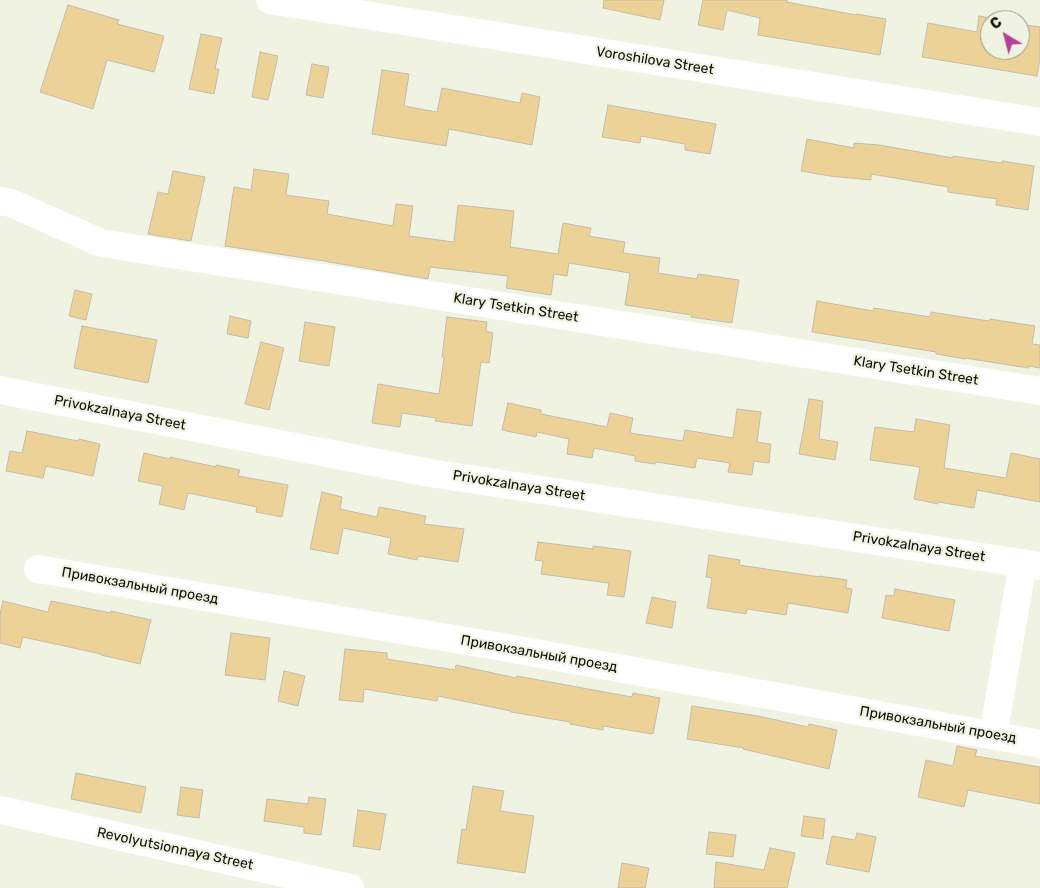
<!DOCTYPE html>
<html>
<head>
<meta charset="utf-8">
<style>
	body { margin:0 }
	#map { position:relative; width:1040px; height:888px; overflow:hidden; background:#f0f3e1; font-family:Rubik,sans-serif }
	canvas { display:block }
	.north { position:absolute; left:980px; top:10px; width:50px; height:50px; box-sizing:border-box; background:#f0f3e1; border:1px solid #96978b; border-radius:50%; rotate:323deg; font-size:14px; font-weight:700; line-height:20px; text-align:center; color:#0e0e09 }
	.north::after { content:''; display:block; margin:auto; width:18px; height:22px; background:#b54098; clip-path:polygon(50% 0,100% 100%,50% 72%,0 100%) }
</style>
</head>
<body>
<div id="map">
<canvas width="1040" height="888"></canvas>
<div class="north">С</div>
</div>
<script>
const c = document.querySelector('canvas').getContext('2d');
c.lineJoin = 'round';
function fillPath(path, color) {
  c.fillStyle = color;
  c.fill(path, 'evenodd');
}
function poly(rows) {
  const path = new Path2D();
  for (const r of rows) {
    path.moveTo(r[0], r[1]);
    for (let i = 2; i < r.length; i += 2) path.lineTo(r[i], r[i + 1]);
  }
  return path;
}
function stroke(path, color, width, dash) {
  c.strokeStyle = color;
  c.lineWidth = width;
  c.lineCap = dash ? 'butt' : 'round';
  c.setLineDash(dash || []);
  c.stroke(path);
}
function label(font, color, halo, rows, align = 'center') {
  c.font = font + ' Rubik,sans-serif';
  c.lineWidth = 4.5;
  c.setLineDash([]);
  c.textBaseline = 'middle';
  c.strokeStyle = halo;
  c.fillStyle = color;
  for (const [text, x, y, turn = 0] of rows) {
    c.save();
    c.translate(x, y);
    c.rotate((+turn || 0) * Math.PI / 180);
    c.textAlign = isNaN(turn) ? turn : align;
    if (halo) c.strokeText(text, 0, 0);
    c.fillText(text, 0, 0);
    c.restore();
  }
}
const building = poly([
	[604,0,664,0,660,20,603,8,604,0],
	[703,0,787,0,787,2,856,15,856,14,886,19,880,55,758,35,760,18,727,10,723,30,698,25,703,0],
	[68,5,119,20,117,24,164,36,154,72,107,60,93,109,40,92,68,5],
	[979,16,1000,20,990,20,990,50,1020,50,1020,24,1040,27,1040,58,1037,76,922,57,928,23,977,32,979,16],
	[201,34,222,38,215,69,219,69,214,94,189,89,201,34],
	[260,52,278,56,268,100,252,97,260,52],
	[312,64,329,67,323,98,306,95,312,64],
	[382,70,409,74,404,106,437,112,442,88,520,103,522,93,540,97,532,145,449,129,446,146,372,134,382,70],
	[608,105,716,124,710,154,685,150,685,144,641,136,640,143,602,137,608,105],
	[807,139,854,148,854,143,879,145,953,158,953,156,1002,163,1002,161,1034,166,1028,210,996,205,997,199,948,192,948,187,871,174,871,180,830,176,801,171,807,139],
	[254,169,289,174,286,195,329,201,327,214,393,226,396,204,413,206,409,236,454,242,458,205,514,211,510,247,558,254,563,223,591,228,589,236,625,242,623,253,660,258,658,273,697,279,698,274,739,280,732,323,691,317,692,315,625,305,630,273,569,263,567,276,554,274,551,295,506,288,508,276,430,267,428,279,318,260,225,246,234,187,251,190,254,169],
	[173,171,205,177,191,241,148,234,158,192,168,194,173,171],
	[75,290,92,294,86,320,69,316,75,290],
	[817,301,873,311,874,308,930,317,931,312,989,321,990,319,1035,326,1032,344,1040,345,1040,368,1029,366,1028,368,965,358,965,359,936,354,936,352,812,332,817,301],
	[230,316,251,321,248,338,227,334,230,316],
	[447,317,487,322,486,331,493,333,489,363,481,362,472,426,435,421,436,418,402,413,400,427,372,423,378,384,439,394,444,358,442,357,447,317],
	[305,322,335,327,329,366,299,361,305,322],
	[82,326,157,340,148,383,74,368,82,326],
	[261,342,284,348,269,410,245,404,261,342],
	[809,399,823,401,819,439,838,442,835,460,799,454,809,399],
	[508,403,541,410,541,414,607,427,610,413,633,418,630,433,683,441,685,430,733,438,737,409,761,412,757,442,771,444,769,463,754,461,752,475,728,472,730,463,697,458,695,468,656,462,655,464,635,461,635,456,594,448,592,458,567,454,569,439,537,432,536,437,502,430,508,403],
	[916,419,950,425,944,468,1006,478,1011,453,1040,459,1040,502,977,490,974,508,938,502,938,504,914,499,920,467,870,460,875,427,914,432,916,419],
	[27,431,78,441,79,439,100,444,93,476,46,466,43,478,6,471,10,451,22,453,27,431],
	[144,453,170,459,170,457,216,467,216,465,240,470,238,476,288,485,282,517,256,512,257,507,188,493,184,510,159,504,163,486,138,481,144,453],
	[322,492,342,497,340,509,377,517,379,507,426,516,424,524,464,529,458,562,418,556,417,560,388,554,391,538,343,528,338,554,310,549,322,492],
	[538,542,593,549,593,546,631,551,624,597,607,595,609,583,541,574,543,561,535,560,538,542],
	[709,555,740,560,739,565,820,577,820,576,847,580,846,588,852,589,848,613,788,603,786,615,747,609,746,614,707,608,712,578,706,577,709,555],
	[895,589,955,600,949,631,882,618,886,595,894,596,895,589],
	[652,597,676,602,672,628,646,623,652,597],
	[3,601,48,612,51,601,111,613,111,611,151,620,140,664,101,655,101,654,23,637,20,648,0,643,0,614,3,601],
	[231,633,270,638,265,680,225,675,231,633],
	[345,649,387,653,387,659,455,670,456,665,516,678,517,676,632,697,633,693,660,698,653,734,603,726,603,730,570,724,570,722,511,712,511,711,438,696,437,701,364,689,363,702,339,700,345,649],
	[284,671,305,676,298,706,278,701,284,671],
	[692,706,758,716,808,727,809,724,837,730,829,769,743,749,744,748,687,739,692,706],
	[957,746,977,750,975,756,1040,767,1040,804,968,790,964,807,918,797,926,760,953,766,957,746],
	[76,773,146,787,141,813,71,799,76,773],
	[473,786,504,791,500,811,534,816,525,873,457,863,462,829,466,830,473,786],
	[181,787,203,790,199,818,177,815,181,787],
	[309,797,326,799,321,835,304,833,304,827,264,821,267,799,308,804,309,797],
	[358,810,386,814,380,850,353,846,358,810],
	[804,816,825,819,823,839,801,836,804,816],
	[709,832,736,835,733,857,706,854,709,832],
	[857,833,876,837,869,872,826,864,832,836,855,840,857,833],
	[770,848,795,853,787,888,714,888,716,862,764,870,770,848],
	[622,863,649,868,645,888,618,888,622,863]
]);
fillPath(building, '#ecd296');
stroke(building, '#c3bcac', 1);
stroke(poly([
	[270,0,1040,122],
	[0,201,11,203,101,243,1040,391],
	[0,390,430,473,1040,566],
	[38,569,496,646,1040,744],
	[993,735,1023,563],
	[0,810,350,888]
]), '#fff', 28);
label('14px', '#0e0e09', '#f0f3e1', [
	["Voroshilova Street",655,61,9],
	["Klary Tsetkin Street",516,308,9],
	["Klary Tsetkin Street",916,371,9],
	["Privokzalnaya Street",120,413,11],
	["Privokzalnaya Street",519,486,9],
	["Privokzalnaya Street",919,547,9],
	["Привокзальный проезд",140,586,10],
	["Привокзальный проезд",539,654,10],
	["Привокзальный проезд",938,725,10],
	["Revolyutsionnaya Street",175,849,12]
]);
</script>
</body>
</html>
